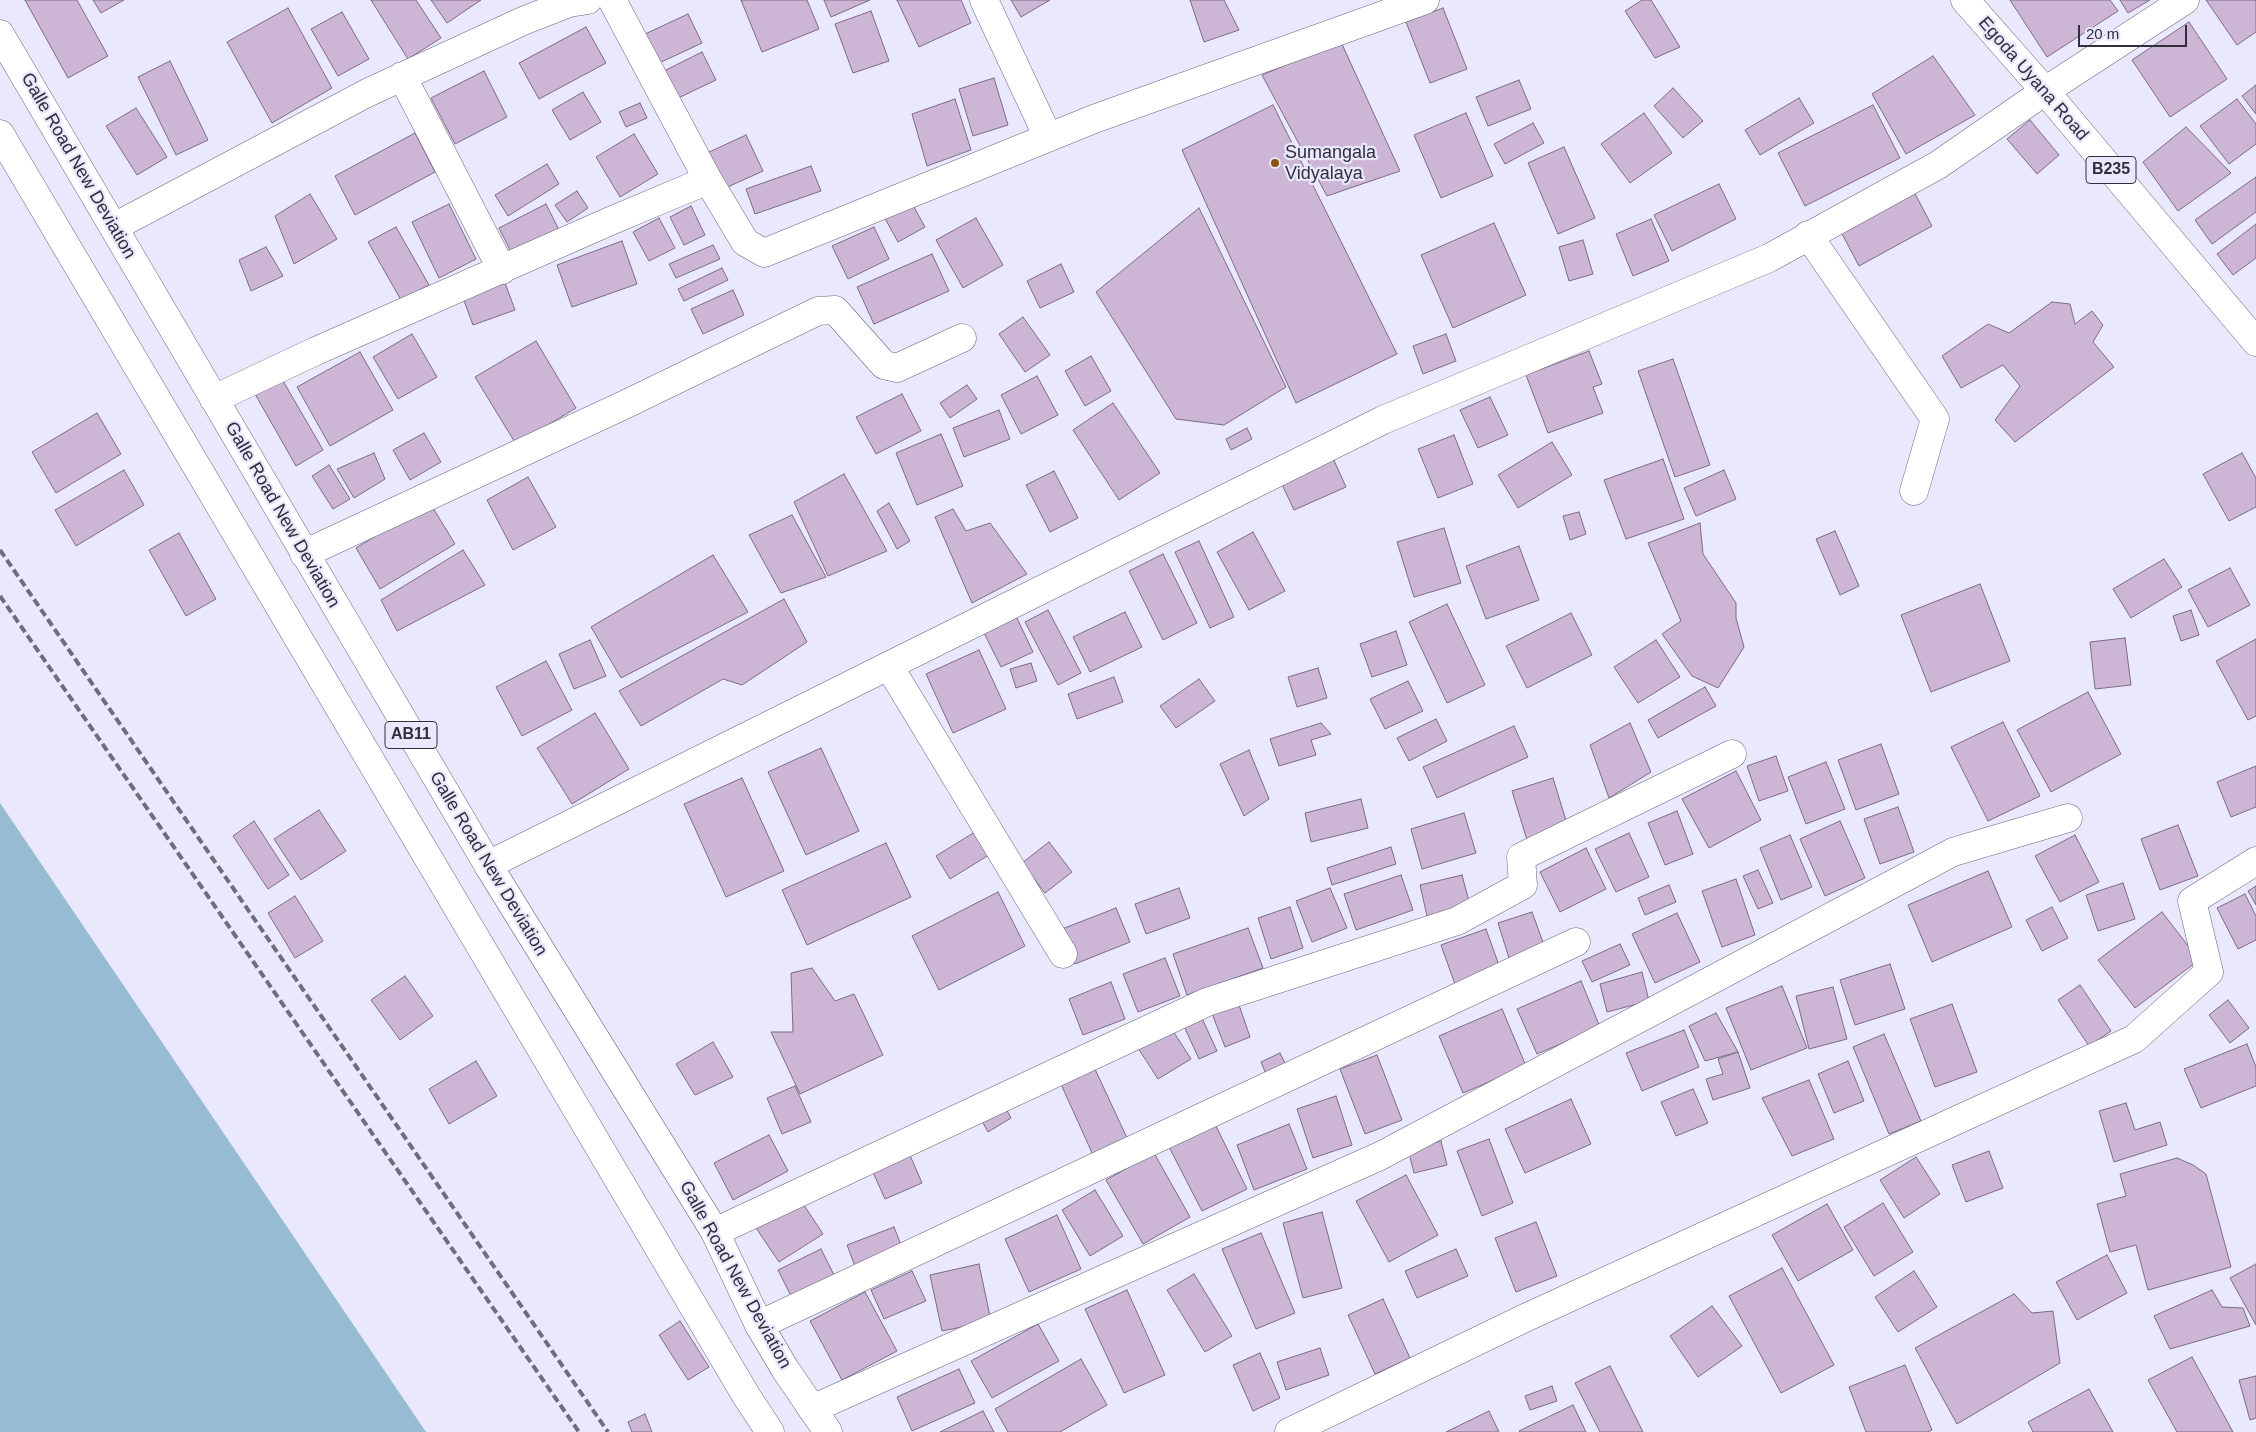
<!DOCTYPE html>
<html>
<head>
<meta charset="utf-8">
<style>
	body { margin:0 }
	#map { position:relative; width:2256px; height:1432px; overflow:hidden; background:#eae8fc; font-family:Helvetica,sans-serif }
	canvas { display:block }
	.scale { position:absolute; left:2078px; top:25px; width:109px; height:22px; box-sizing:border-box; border:2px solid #302f3b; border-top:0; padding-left:6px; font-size:15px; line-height:18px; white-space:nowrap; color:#302f3b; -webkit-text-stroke:4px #eae8fc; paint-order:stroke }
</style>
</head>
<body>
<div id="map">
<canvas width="2256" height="1432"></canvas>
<div class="scale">20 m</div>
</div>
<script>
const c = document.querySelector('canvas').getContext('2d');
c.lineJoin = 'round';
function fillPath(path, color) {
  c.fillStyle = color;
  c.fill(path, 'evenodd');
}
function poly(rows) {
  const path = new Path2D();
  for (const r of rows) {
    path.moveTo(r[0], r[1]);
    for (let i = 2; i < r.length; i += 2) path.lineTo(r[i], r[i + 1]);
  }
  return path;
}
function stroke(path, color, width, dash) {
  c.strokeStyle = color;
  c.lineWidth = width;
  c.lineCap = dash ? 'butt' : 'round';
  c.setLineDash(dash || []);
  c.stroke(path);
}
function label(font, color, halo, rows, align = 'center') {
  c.font = font + ' Helvetica,sans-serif';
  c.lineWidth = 4.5;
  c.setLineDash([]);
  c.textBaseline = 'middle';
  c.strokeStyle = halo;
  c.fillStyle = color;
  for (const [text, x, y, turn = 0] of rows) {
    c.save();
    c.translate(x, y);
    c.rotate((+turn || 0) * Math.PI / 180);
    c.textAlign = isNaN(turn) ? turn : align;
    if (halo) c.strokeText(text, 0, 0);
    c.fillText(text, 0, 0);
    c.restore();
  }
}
fillPath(poly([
	[0,803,426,1432,0,1432]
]), '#97bbd2');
const building = poly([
	[25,0,77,0,108,56,68,78,25,0],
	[93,0,124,0,101,13,93,0],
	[371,0,416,0,441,38,408,59,371,0],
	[431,0,481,0,447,23,431,0],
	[741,0,807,0,819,29,762,52,741,0],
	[824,0,870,0,831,17,824,0],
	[897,0,961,0,971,23,919,47,897,0],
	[1011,0,1050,0,1021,17,1011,0],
	[1190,0,1224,0,1239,30,1204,42,1190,0],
	[1642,0,1651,0,1680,47,1655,58,1625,11,1642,0],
	[2010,0,2110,0,2118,11,2047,57,2010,0],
	[2120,0,2150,0,2128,13,2120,0],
	[2206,0,2256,0,2256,32,2237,45,2206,0],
	[288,8,332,88,272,123,227,42,288,8],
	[1443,8,1467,69,1430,83,1406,22,1443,8],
	[871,11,889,61,853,73,835,24,871,11],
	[342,12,369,59,338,76,311,29,342,12],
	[688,14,702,43,657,64,643,35,688,14],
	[2189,22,2227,79,2170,117,2132,60,2189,22],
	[586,27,606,63,539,99,519,63,586,27],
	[1341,42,1400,171,1327,196,1262,75,1341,42],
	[702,52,716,80,676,99,662,72,702,52],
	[1933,56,1975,115,1906,154,1872,94,1933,56],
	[170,61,208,140,176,155,138,77,170,61],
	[484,71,507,117,455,144,431,98,484,71],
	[994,78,1008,125,973,136,959,89,994,78],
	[1519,80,1531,109,1488,126,1476,97,1519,80],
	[2256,85,2256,114,2242,96,2256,85],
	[1673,88,1703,121,1683,138,1654,106,1673,88],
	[583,92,601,122,570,140,552,110,583,92],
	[1799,98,1814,123,1760,155,1745,130,1799,98],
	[955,99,971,150,927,166,912,114,955,99],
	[2237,99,2256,124,2256,144,2229,164,2200,126,2237,99],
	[640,103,647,118,626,127,619,112,640,103],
	[1273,105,1397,354,1296,403,1182,150,1273,105],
	[1873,105,1900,158,1805,206,1778,153,1873,105],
	[136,108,167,157,137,175,106,126,136,108],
	[1466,113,1493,176,1441,198,1414,135,1466,113],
	[1644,113,1672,153,1630,183,1601,144,1644,113],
	[2030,120,2059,155,2037,174,2007,139,2030,120],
	[1533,123,1544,143,1505,164,1494,144,1533,123],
	[2186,127,2231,173,2178,211,2143,162,2186,127],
	[415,133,435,172,355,215,335,176,415,133],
	[634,134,658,174,620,197,596,157,634,134],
	[746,135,763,171,721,190,705,154,746,135],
	[1564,147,1595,218,1558,234,1528,163,1564,147],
	[547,164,559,184,508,216,495,195,547,164],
	[811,166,821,191,755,214,746,189,811,166],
	[2256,177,2256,212,2212,244,2195,220,2256,177],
	[1719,184,1736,219,1672,251,1654,215,1719,184],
	[1913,190,1932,226,1859,266,1840,230,1913,190],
	[577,191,588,208,567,222,555,205,577,191],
	[310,194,337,239,294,264,275,216,310,194],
	[909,198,925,227,898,242,882,213,909,198],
	[449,204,476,259,439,278,412,222,449,204],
	[546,204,560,232,513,256,499,228,546,204],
	[691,206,705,235,684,245,670,217,691,206],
	[1199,208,1286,387,1224,425,1176,419,1096,292,1199,208],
	[659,218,675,248,649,261,633,232,659,218],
	[976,218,1003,265,963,288,936,240,976,218],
	[1651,219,1669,261,1633,276,1616,234,1651,219],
	[1494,223,1526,295,1453,328,1421,255,1494,223],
	[2256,224,2256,258,2233,275,2217,254,2256,224],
	[396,227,429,285,401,300,368,242,396,227],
	[874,227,889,259,848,279,832,246,874,227],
	[1583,240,1593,274,1569,281,1559,247,1583,240],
	[622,241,637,284,572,307,557,265,622,241],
	[713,245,720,259,676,278,669,264,713,245],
	[266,247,283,276,251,291,239,260,266,247],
	[932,254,949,291,874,324,857,287,932,254],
	[1061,264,1074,292,1040,308,1027,281,1061,264],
	[722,268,728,280,684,301,678,289,722,268],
	[505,283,515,310,473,325,463,298,505,283],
	[733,290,744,315,703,334,691,309,733,290],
	[2052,302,2070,304,2075,324,2092,311,2103,325,2093,342,2114,367,2015,442,1995,420,2020,386,2003,365,1961,388,1942,356,1988,324,2009,333,2052,302],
	[1023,317,1050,355,1025,372,999,334,1023,317],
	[412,334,437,377,398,399,373,357,412,334],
	[1446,334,1456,361,1423,374,1413,346,1446,334],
	[536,341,576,408,516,444,475,377,536,341],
	[1589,351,1602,384,1593,387,1603,413,1548,433,1526,375,1589,351],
	[360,352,393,410,330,446,297,387,360,352],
	[1091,356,1111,391,1085,406,1065,371,1091,356],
	[1673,359,1710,465,1675,477,1638,371,1673,359],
	[1037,376,1058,415,1021,434,1001,395,1037,376],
	[282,379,323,450,296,466,255,394,282,379],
	[967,385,977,399,950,418,940,403,967,385],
	[902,394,921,431,876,454,856,417,902,394],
	[1490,397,1508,435,1478,448,1460,410,1490,397],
	[1113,403,1160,473,1119,500,1073,430,1113,403],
	[999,410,1010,439,964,457,953,428,999,410],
	[97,413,121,454,56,493,32,452,97,413],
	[1247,428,1252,439,1231,450,1226,439,1247,428],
	[424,433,441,462,410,480,393,450,424,433],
	[941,434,963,486,917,505,896,453,941,434],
	[1454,435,1473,484,1438,498,1418,449,1454,435],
	[1552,442,1572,475,1518,508,1498,475,1552,442],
	[374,453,385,479,354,498,337,469,374,453],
	[2242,453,2256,478,2256,507,2229,521,2203,474,2242,453],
	[1332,456,1346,487,1294,510,1280,480,1332,456],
	[1663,459,1684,519,1626,539,1604,480,1663,459],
	[329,465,350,499,333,509,312,476,329,465],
	[124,470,144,505,76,546,55,510,124,470],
	[1724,470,1736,499,1696,516,1684,488,1724,470],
	[1054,471,1078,518,1050,532,1026,485,1054,471],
	[844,474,887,551,828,576,794,502,844,474],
	[528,477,556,527,513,550,487,500,528,477],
	[430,503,455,544,380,589,356,548,430,503],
	[889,503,910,541,897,549,877,511,889,503],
	[953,509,966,531,990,523,1027,574,972,603,935,517,953,509],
	[1579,512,1586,534,1570,540,1563,516,1579,512],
	[792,515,826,577,781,593,749,535,792,515],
	[1700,523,1703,554,1736,603,1736,618,1744,647,1718,688,1692,676,1662,634,1681,621,1648,543,1700,523],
	[1444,528,1461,583,1414,597,1397,542,1444,528],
	[1835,531,1859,586,1840,595,1816,539,1835,531],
	[1253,532,1285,591,1249,610,1217,552,1253,532],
	[179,533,216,599,186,616,149,550,179,533],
	[1199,541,1234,617,1210,628,1175,552,1199,541],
	[1519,546,1539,600,1486,619,1466,566,1519,546],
	[463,550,485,585,397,631,381,600,463,550],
	[1163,554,1197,623,1163,640,1129,571,1163,554],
	[713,555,748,612,621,678,591,627,713,555],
	[2164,559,2182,587,2131,618,2113,589,2164,559],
	[2230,568,2250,605,2208,627,2188,590,2230,568],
	[1980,584,2010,661,1931,692,1901,615,1980,584],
	[784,599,807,642,742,685,723,679,641,726,619,691,784,599],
	[1447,604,1485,685,1447,703,1409,622,1447,604],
	[1048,610,1081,673,1058,685,1025,622,1048,610],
	[2191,610,2199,635,2181,641,2173,616,2191,610],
	[1125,612,1142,647,1090,672,1073,637,1125,612],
	[1571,613,1592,655,1527,688,1506,646,1571,613],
	[1016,616,1033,652,1001,667,983,631,1016,616],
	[1396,631,1407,665,1372,677,1360,644,1396,631],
	[2125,638,2131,685,2095,689,2090,642,2125,638],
	[2256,639,2256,716,2248,720,2216,661,2256,639],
	[590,640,606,676,574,689,559,654,590,640],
	[1656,640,1680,677,1638,703,1614,667,1656,640],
	[979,650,1006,709,953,733,926,674,979,650],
	[546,661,572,710,522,736,496,687,546,661],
	[1031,663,1037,681,1016,688,1010,669,1031,663],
	[1318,668,1327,698,1297,707,1288,677,1318,668],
	[1114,677,1123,702,1077,719,1068,694,1114,677],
	[1199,679,1215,701,1176,728,1160,706,1199,679],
	[1408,681,1423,711,1385,729,1370,699,1408,681],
	[1705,687,1716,706,1658,738,1648,720,1705,687],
	[2088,692,2121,754,2051,792,2017,730,2088,692],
	[595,713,629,769,572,804,537,748,595,713],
	[1436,719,1447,741,1409,761,1397,738,1436,719],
	[2003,722,2040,796,1988,821,1951,747,2003,722],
	[1321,723,1331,734,1311,740,1316,755,1279,766,1270,739,1321,723],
	[1630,723,1651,772,1609,798,1590,745,1630,723],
	[1514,726,1528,757,1437,798,1423,767,1514,726],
	[1881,744,1899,794,1856,810,1838,760,1881,744],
	[821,748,859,831,806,855,768,772,821,748],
	[1249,750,1269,799,1244,816,1220,764,1249,750],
	[1776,756,1788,791,1759,801,1747,766,1776,756],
	[1826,762,1845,809,1806,824,1788,777,1826,762],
	[2256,766,2256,807,2231,817,2217,782,2256,766],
	[1736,771,1761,820,1709,848,1682,799,1736,771],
	[742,778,784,871,726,897,684,804,742,778],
	[1553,778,1568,827,1527,840,1512,791,1553,778],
	[1361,799,1368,828,1311,842,1305,813,1361,799],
	[1898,807,1914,852,1880,864,1864,819,1898,807],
	[319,810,346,851,301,880,274,839,319,810],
	[1677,811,1693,854,1665,865,1648,823,1677,811],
	[1464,813,1476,853,1422,869,1411,829,1464,813],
	[254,821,289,875,268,889,233,836,254,821],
	[1840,821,1865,878,1825,896,1800,839,1840,821],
	[2178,825,2198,876,2160,890,2141,839,2178,825],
	[978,830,992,853,950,879,936,856,978,830],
	[1629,833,1649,877,1616,892,1595,849,1629,833],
	[1790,835,1812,887,1781,900,1760,848,1790,835],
	[2075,835,2099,882,2060,902,2035,856,2075,835],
	[1049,842,1072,872,1045,893,1022,863,1049,842],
	[886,843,911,897,807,945,782,890,886,843],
	[1391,847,1396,864,1332,885,1327,868,1391,847],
	[1586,848,1606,889,1560,912,1540,872,1586,848],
	[1758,870,1773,903,1758,909,1743,876,1758,870],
	[1988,871,2012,927,1932,962,1908,905,1988,871],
	[1401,875,1413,910,1356,930,1344,894,1401,875],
	[1462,875,1470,905,1427,916,1420,885,1462,875],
	[1736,879,1755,935,1722,947,1702,891,1736,879],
	[2123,883,2135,919,2098,931,2086,895,2123,883],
	[1669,885,1676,902,1645,915,1638,898,1669,885],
	[2256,886,2256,905,2248,891,2256,886],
	[1179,888,1190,918,1146,934,1135,904,1179,888],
	[1330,888,1347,928,1312,942,1296,901,1330,888],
	[998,892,1025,946,939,990,912,936,998,892],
	[2245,894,2256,916,2256,940,2238,949,2217,908,2245,894],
	[295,896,323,941,295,958,268,913,295,896],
	[1290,907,1303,948,1271,959,1258,918,1290,907],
	[2052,907,2068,938,2042,951,2026,920,2052,907],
	[1116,908,1130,942,1075,964,1062,929,1116,908],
	[1532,912,1544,945,1509,958,1498,923,1532,912],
	[2162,912,2199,960,2135,1008,2098,960,2162,912],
	[1677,913,1700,962,1655,983,1632,934,1677,913],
	[1248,928,1263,968,1187,995,1173,954,1248,928],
	[1486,929,1501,971,1456,987,1441,945,1486,929],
	[1620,944,1630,965,1592,982,1582,961,1620,944],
	[1165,958,1180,996,1138,1012,1123,974,1165,958],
	[1890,964,1905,1009,1855,1025,1840,980,1890,964],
	[812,968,835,1001,854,994,883,1055,800,1094,771,1032,793,1032,791,973,812,968],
	[1642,972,1649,1001,1607,1012,1600,984,1642,972],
	[405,976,433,1016,400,1040,371,1000,405,976],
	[1581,981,1600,1027,1537,1054,1517,1009,1581,981],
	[1111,982,1125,1019,1083,1035,1069,999,1111,982],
	[2080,985,2111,1031,2089,1046,2058,1000,2080,985],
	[1782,986,1807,1048,1751,1070,1726,1008,1782,986],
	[1833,987,1847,1039,1809,1049,1796,996,1833,987],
	[2228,1000,2249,1028,2230,1043,2209,1015,2228,1000],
	[1238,1002,1250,1037,1225,1047,1211,1011,1238,1002],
	[1952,1004,1977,1072,1935,1087,1910,1019,1952,1004],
	[1502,1009,1526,1066,1463,1093,1439,1036,1502,1009],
	[1716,1013,1738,1052,1705,1061,1689,1026,1716,1013],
	[1201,1016,1217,1051,1199,1059,1183,1024,1201,1016],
	[1171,1028,1191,1059,1158,1079,1138,1048,1171,1028],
	[1684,1030,1699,1067,1642,1091,1626,1053,1684,1030],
	[1884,1034,1921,1121,1889,1134,1853,1047,1884,1034],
	[713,1042,733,1077,695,1095,676,1064,713,1042],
	[2247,1044,2256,1067,2256,1086,2201,1108,2184,1069,2247,1044],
	[1738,1052,1750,1088,1713,1100,1706,1079,1723,1074,1718,1059,1738,1052],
	[1280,1053,1286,1065,1266,1074,1261,1062,1280,1053],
	[1377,1055,1402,1120,1365,1134,1340,1069,1377,1055],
	[476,1061,497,1096,449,1124,429,1089,476,1061],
	[1848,1061,1864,1101,1834,1113,1818,1074,1848,1061],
	[1094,1067,1128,1140,1093,1155,1060,1082,1094,1067],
	[1809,1080,1834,1139,1792,1156,1762,1098,1809,1080],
	[795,1086,811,1122,782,1134,767,1098,795,1086],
	[1693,1089,1708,1123,1676,1136,1661,1102,1693,1089],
	[1336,1096,1352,1145,1313,1158,1297,1109,1336,1096],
	[1571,1099,1591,1144,1525,1173,1505,1129,1571,1099],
	[2126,1103,2135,1130,2160,1122,2167,1145,2114,1162,2099,1111,2126,1103],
	[1004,1105,1011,1118,988,1132,981,1119,1004,1105],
	[1214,1122,1247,1189,1202,1211,1168,1145,1214,1122],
	[1289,1124,1307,1169,1254,1190,1237,1145,1289,1124],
	[769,1135,788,1171,733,1200,714,1163,769,1135],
	[1489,1139,1513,1203,1482,1216,1457,1151,1489,1139],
	[1441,1141,1447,1165,1414,1173,1408,1149,1441,1141],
	[1989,1151,2003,1188,1966,1202,1952,1165,1989,1151],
	[909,1153,922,1183,885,1199,872,1170,909,1153],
	[1154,1153,1190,1217,1143,1244,1106,1180,1154,1153],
	[1916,1157,1940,1194,1904,1218,1880,1180,1916,1157],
	[2177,1158,2193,1165,2206,1174,2231,1267,2148,1290,2136,1245,2110,1252,2097,1204,2126,1196,2120,1174,2177,1158],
	[1406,1175,1438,1235,1389,1262,1356,1201,1406,1175],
	[1095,1190,1123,1236,1090,1256,1062,1210,1095,1190],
	[798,1196,823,1234,779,1262,754,1225,798,1196],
	[1883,1203,1913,1252,1874,1276,1844,1227,1883,1203],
	[1827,1204,1853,1250,1798,1281,1772,1235,1827,1204],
	[1322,1212,1342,1288,1303,1298,1283,1223,1322,1212],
	[1057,1215,1081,1269,1029,1292,1005,1239,1057,1215],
	[1536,1222,1557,1276,1516,1292,1495,1238,1536,1222],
	[894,1227,903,1250,856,1269,847,1245,894,1227],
	[1261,1233,1295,1313,1256,1329,1222,1249,1261,1233],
	[821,1249,836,1279,793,1300,778,1270,821,1249],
	[1456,1249,1468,1276,1417,1298,1405,1271,1456,1249],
	[2107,1255,2127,1293,2077,1320,2056,1282,2107,1255],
	[979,1264,991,1321,942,1331,930,1275,979,1264],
	[2256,1264,2256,1325,2230,1278,2256,1264],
	[1782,1268,1834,1365,1781,1393,1729,1296,1782,1268],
	[912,1271,926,1301,884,1319,871,1290,912,1271],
	[1914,1271,1937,1307,1898,1332,1875,1297,1914,1271],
	[1194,1274,1232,1336,1205,1352,1167,1290,1194,1274],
	[1127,1290,1165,1375,1124,1393,1085,1309,1127,1290],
	[2212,1290,2222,1307,2243,1308,2250,1326,2170,1349,2154,1316,2212,1290],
	[865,1292,897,1351,842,1380,810,1321,865,1292],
	[2014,1294,2032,1313,2053,1311,2060,1363,1957,1424,1915,1348,2014,1294],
	[1383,1299,1410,1358,1375,1374,1348,1315,1383,1299],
	[1712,1306,1742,1346,1698,1377,1670,1336,1712,1306],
	[680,1321,709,1367,688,1380,659,1335,680,1321],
	[1038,1324,1059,1361,992,1398,971,1361,1038,1324],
	[1320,1348,1329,1375,1286,1390,1277,1362,1320,1348],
	[1260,1353,1280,1398,1253,1411,1233,1365,1260,1353],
	[2192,1357,2233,1432,2177,1432,2148,1380,2192,1357],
	[1081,1359,1107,1405,1060,1432,1008,1432,995,1409,1081,1359],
	[1905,1365,1932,1430,1927,1432,1866,1432,1849,1387,1905,1365],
	[1610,1366,1643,1432,1600,1432,1575,1383,1610,1366],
	[959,1369,975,1403,912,1431,897,1397,959,1369],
	[2256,1376,2256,1418,2250,1420,2239,1380,2256,1376],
	[1552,1386,1557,1401,1530,1410,1525,1396,1552,1386],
	[2089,1389,2113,1432,2033,1432,2028,1422,2089,1389],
	[1573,1405,1586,1432,1520,1432,1519,1431,1573,1405],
	[983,1411,994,1432,940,1432,983,1411],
	[1489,1411,1499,1432,1446,1432,1489,1411],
	[645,1414,652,1432,632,1432,628,1422,645,1414]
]);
fillPath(building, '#ccb5d5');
stroke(building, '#7d6b84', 1);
const minor = poly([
	[612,0,708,180,745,242,764,253,1094,119,1425,0],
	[984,0,1048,137],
	[402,76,502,270],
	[114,227,367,93,523,21,569,3,588,0],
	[1808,235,1935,419,1914,491],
	[214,399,316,351,608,222,708,180],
	[304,554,624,405,818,311,835,310,884,365,897,368,962,338],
	[889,666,1063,954],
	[488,865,1383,420,1769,258,1938,165,2045,91,2185,0],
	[715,1232,1207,1002,1457,921,1523,885,1521,857,1732,754],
	[759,1325,1576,942],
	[812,1409,1380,1156,1953,852,2068,818],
	[1289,1432,1525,1318,2134,1039,2209,972,2192,901,2256,861]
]);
const major = poly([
	[1965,0,2045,91,2256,342],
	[0,34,488,865,715,1232,759,1325,785,1369,828,1432],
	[0,134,747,1397,770,1432]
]);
stroke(minor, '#696682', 29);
stroke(major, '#696682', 29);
stroke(minor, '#fff', 28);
stroke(major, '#fff', 28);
stroke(poly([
	[0,550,608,1432],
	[0,596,579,1432]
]), '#6e6d7c', 4, [8, 4]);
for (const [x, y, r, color] of [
	[1275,163,5,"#8d540d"]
]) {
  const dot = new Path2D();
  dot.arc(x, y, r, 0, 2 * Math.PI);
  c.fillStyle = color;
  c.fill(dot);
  stroke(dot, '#eae8fc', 2);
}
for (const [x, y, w] of [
	[2111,170,50],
	[411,735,52]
]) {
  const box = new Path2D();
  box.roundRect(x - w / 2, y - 13.5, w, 27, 4);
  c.fillStyle = '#eae8fc';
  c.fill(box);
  stroke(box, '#302f3b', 1);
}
label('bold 16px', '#302f3b', null, [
	["B235",2111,170],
	["AB11",411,735]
]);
label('18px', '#302f3b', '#eae8fc', [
	["Egoda Uyana Road",2033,79,49],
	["Galle Road New Deviation",78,166,60],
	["Galle Road New Deviation",282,515,60],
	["Galle Road New Deviation",488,864,59],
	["Galle Road New Deviation",735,1275,61]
]);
label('18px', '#302f3b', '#eae8fc', [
	["Sumangala",1285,153],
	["Vidyalaya",1285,174]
], 'left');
</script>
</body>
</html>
